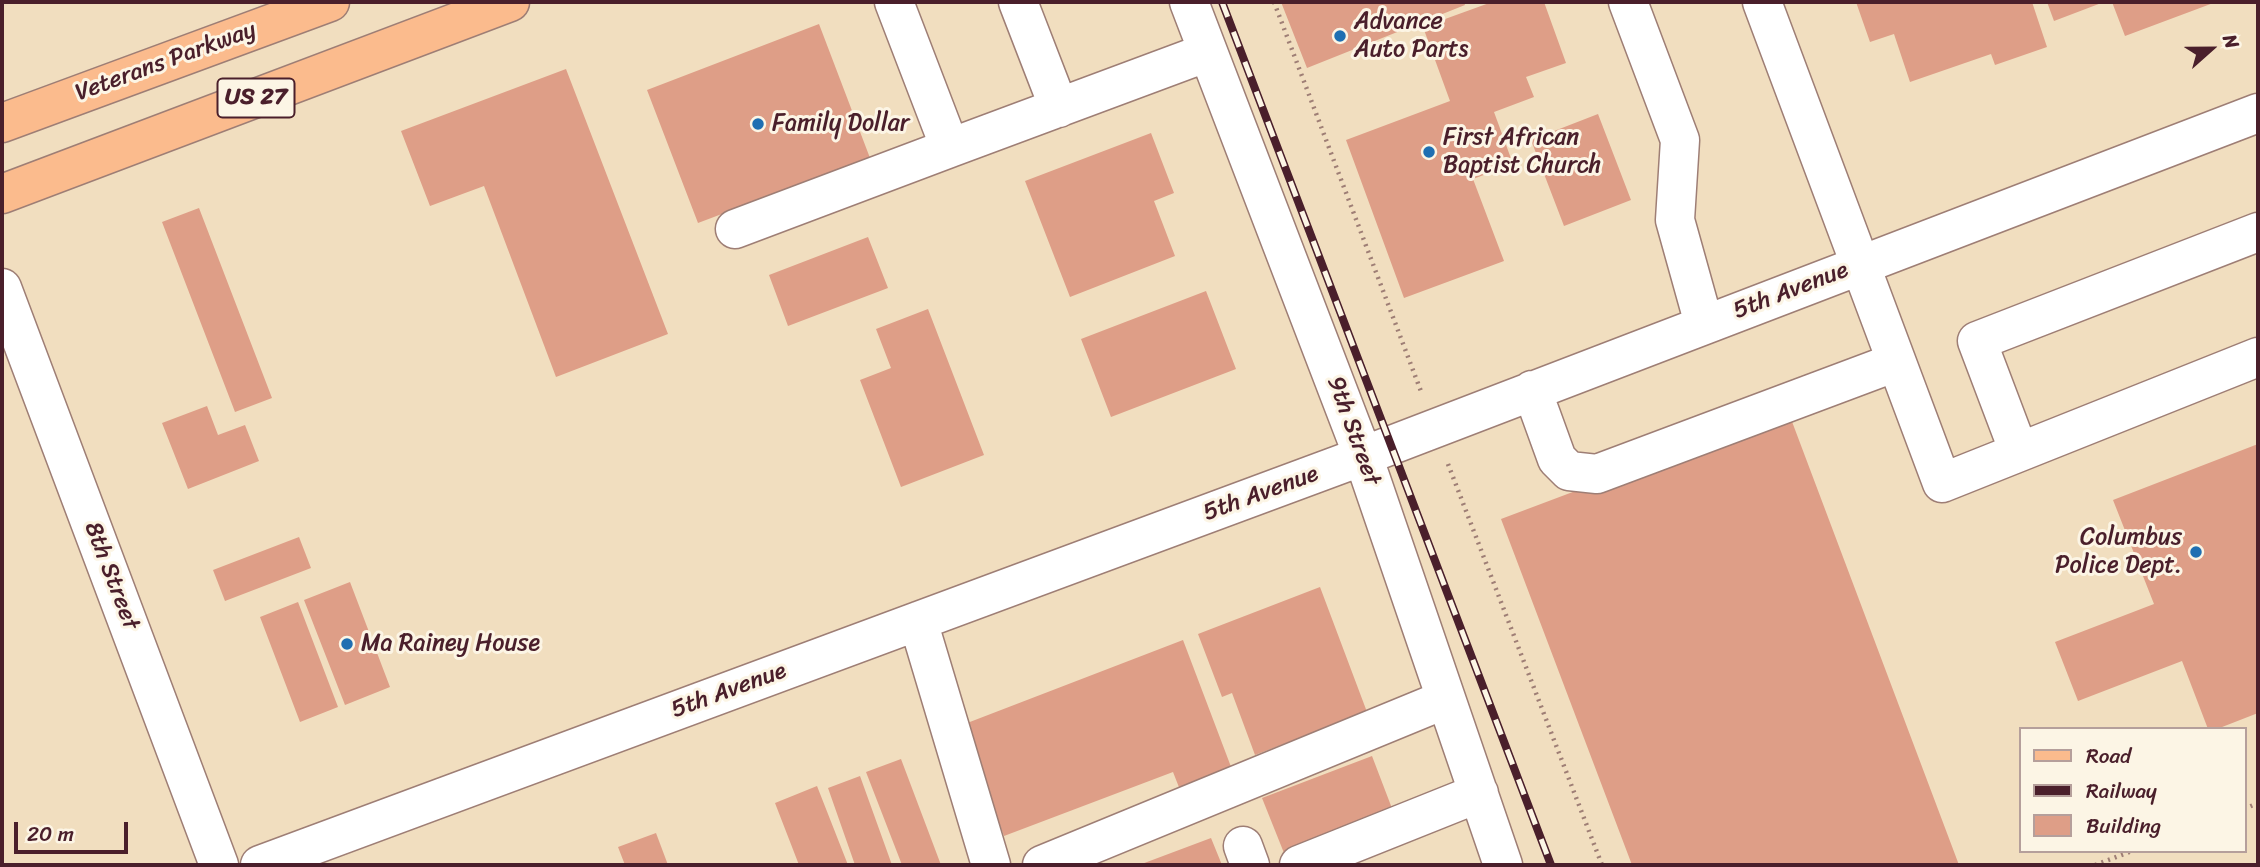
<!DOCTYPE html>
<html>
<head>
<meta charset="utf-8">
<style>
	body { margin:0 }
	#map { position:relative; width:2260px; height:867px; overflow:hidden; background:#f1debf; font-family:Sriracha,sans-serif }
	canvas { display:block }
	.frame { position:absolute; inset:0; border:4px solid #4a1f2b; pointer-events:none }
	.legend { position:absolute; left:2019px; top:727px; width:228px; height:126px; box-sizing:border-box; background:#fcf5e5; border:2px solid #b59f9b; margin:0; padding:9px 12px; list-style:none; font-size:21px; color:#4a1f2b }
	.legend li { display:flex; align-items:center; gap:14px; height:35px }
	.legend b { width:35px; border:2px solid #b59f9b }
	.north { position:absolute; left:2176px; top:14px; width:70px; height:70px; -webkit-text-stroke:5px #fcf5e5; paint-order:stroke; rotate:69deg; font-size:19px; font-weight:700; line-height:28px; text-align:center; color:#4a1f2b }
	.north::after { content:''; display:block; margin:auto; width:24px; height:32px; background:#4a1f2b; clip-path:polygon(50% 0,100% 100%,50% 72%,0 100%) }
	.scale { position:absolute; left:14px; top:822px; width:114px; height:32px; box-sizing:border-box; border:4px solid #4a1f2b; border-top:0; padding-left:9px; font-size:21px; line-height:24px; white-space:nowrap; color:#4a1f2b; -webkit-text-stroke:5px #fcf5e5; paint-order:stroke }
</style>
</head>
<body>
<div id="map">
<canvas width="2260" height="867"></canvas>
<div class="frame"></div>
<ul class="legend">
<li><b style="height:9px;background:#fbbb8d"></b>Road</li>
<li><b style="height:9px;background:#4a1f2b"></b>Railway</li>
<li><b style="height:19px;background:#de9e87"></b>Building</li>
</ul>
<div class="north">N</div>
<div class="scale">20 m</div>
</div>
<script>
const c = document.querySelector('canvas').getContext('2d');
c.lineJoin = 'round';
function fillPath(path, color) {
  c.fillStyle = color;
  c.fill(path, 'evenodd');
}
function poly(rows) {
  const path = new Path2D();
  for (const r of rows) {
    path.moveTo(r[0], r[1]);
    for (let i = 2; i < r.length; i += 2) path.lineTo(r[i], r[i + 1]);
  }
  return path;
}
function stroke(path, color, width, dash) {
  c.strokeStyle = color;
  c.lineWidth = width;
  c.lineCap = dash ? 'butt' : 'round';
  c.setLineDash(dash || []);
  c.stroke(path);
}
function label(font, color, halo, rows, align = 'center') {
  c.font = font + ' Sriracha,sans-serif';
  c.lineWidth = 6;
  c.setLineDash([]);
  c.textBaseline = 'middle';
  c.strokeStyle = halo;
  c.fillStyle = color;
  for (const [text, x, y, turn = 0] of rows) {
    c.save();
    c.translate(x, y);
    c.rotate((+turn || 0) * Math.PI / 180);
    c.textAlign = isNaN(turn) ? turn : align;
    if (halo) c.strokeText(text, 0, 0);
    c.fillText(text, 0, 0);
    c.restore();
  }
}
fillPath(poly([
	[1281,2,1464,2,1465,5,1307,68],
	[1492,2,1544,2,1566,63,1526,77,1534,97,1494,112,1513,164,1473,179,1504,261,1404,298,1346,140,1450,101,1423,27],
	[1856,2,2032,2,2047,47,1995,65,1991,54,1910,82,1894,34,1870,42],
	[2047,2,2104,2,2054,21],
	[2112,2,2216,2,2125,36],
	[819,24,870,158,698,223,647,90],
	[566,69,668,334,556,377,484,186,430,206,401,131],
	[1598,114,1631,200,1564,226,1531,140],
	[1151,133,1174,193,1154,201,1175,256,1070,297,1025,181],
	[199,208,272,398,235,412,162,222],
	[868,237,888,288,788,326,769,275],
	[1206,291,1236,369,1111,417,1081,339],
	[928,309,984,455,901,487,860,380,891,368,876,329],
	[207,406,218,435,245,425,259,461,188,489,162,423],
	[1788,411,1959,865,1632,865,1501,519],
	[2258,444,2258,713,2217,729,2208,729,2182,661,2078,701,2055,642,2154,604,2113,500],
	[299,537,311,568,225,601,213,570],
	[350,582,390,687,345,705,304,600],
	[1320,587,1367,712,1255,755,1232,693,1222,697,1198,634],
	[298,602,338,707,300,722,260,617],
	[1183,640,1236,780,1184,800,1173,772,1004,836,962,725],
	[1372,756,1393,811,1284,853,1262,798],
	[901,759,941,865,902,865,866,772],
	[860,776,892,865,855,865,828,788],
	[817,786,848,865,799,865,775,803],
	[656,833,668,865,625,865,618,847],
	[1211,838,1222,865,1139,865]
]), '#de9e87');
const minor = poly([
	[894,2,950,148,1208,52],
	[1018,2,1059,108],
	[1189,2,1363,456,1503,865],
	[1628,2,1680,140,1675,220,1704,324],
	[1762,2,1942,483,2258,357],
	[735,229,950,148],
	[2,288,219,865],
	[1532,390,1557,459,1569,471,1597,474,1896,362],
	[2019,452,1977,341,2258,232],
	[918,621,991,865],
	[1243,846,1250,865],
	[260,865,1363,456,2258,113],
	[1042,865,1446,699],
	[1299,865,1479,793]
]);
const major = poly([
	[2,123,330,2],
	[2,194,510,2]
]);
stroke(minor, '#9e7e75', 41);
stroke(major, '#9e7e75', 41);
stroke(poly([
	[1274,2,1422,394],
	[1448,464,1602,865],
	[2244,809,2258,803],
	[2095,865,2132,851]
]), '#9e7e75', 4.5, [2, 5]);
stroke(minor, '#fff', 38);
stroke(major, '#fbbb8d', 38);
const rail = poly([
	[1222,2,1551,865]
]);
stroke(rail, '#4a1f2b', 8);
stroke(rail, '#fcf5e5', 5, [16]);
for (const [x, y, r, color] of [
	[1340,36,7,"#1f6fb2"],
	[758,124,7,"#1f6fb2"],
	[1429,152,7,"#1f6fb2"],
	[2196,552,7,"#1f6fb2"],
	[347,644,7,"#1f6fb2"]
]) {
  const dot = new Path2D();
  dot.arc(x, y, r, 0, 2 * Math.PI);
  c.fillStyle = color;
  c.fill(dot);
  stroke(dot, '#fcf5e5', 2.5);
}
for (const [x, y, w] of [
	[256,98,77]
]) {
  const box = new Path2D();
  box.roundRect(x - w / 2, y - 19.5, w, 39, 5);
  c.fillStyle = '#fcf5e5';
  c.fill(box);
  stroke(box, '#4a1f2b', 2);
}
label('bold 23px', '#4a1f2b', null, [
	["US 27",256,98]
]);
label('24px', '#4a1f2b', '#fcf5e5', [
	["Advance",1354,22],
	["Auto Parts",1354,50],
	["Family Dollar",772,124],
	["First African",1443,138],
	["Baptist Church",1443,166],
	["Columbus",2182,538,"right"],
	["Police Dept.",2182,566,"right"],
	["Ma Rainey House",361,644]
], 'left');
label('24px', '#4a1f2b', '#fcf5e5', [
	["Veterans Parkway",166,62,-20],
	["5th Avenue",1791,291,-21],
	["9th Street",1353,431,70],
	["5th Avenue",1261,494,-20],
	["8th Street",111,576,69],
	["5th Avenue",729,691,-20]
]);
</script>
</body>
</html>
